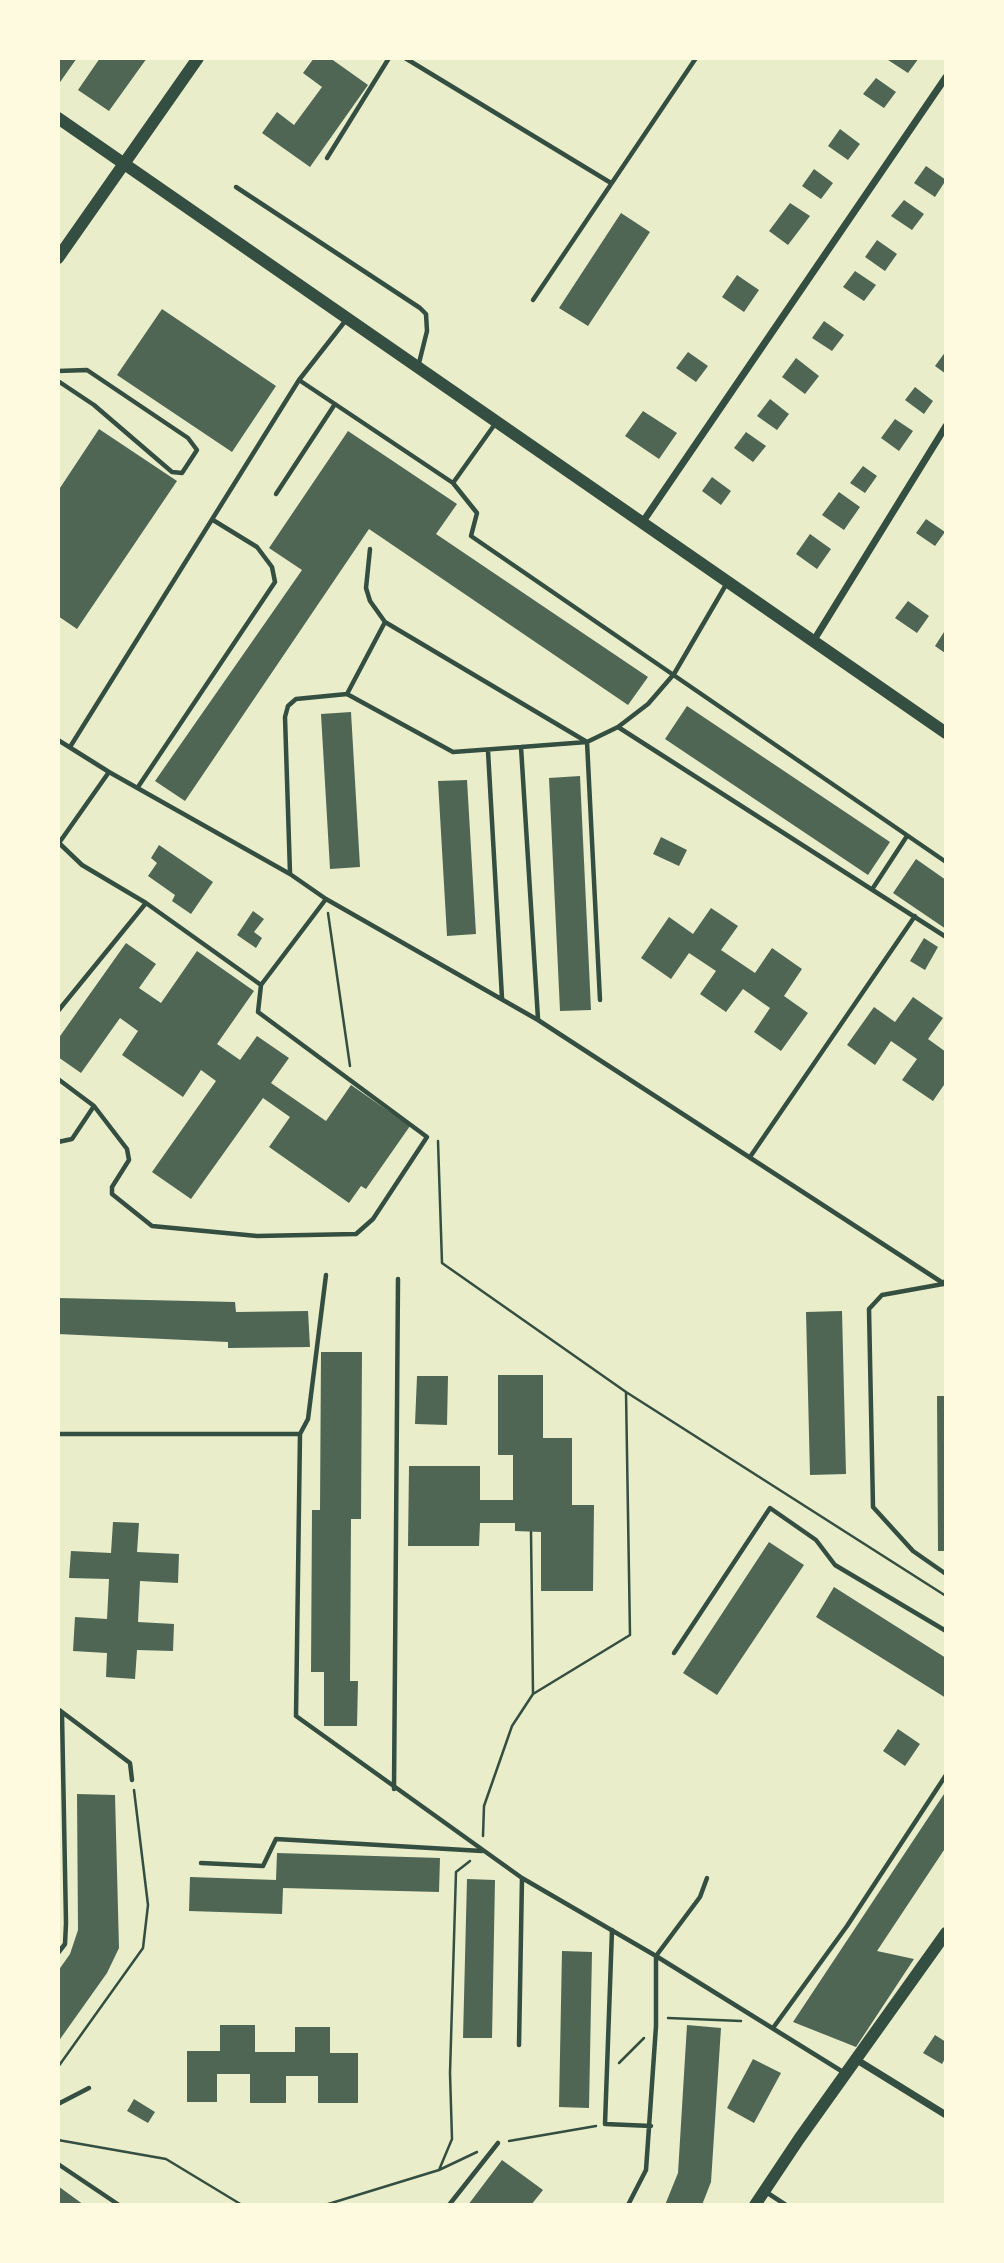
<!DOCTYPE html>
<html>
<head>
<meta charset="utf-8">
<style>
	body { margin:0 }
	#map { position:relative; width:1004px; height:2263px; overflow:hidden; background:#e9edc9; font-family:Commissioner,sans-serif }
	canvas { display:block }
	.frame { position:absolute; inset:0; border:60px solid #fefae0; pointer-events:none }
</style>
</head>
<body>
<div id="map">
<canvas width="1004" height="2263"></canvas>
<div class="frame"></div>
</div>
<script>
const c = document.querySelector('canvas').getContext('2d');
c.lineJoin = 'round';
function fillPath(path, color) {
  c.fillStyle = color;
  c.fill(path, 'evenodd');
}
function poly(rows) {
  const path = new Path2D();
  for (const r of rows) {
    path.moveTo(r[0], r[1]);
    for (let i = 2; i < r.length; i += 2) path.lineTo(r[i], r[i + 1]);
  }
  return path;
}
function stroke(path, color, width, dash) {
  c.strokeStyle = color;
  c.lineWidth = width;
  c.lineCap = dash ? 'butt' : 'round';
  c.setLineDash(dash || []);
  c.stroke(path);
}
fillPath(poly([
	[58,58,77,58,58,85],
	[100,58,147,58,109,111,78,90],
	[314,58,330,58,368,85,310,167,262,133,277,112,294,125,322,87,303,73],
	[885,58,919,58,908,73],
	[876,78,896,92,884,108,863,94],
	[840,129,860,144,848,160,828,146],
	[926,166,946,180,935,197,914,183],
	[814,169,833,183,821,199,802,186],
	[904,200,924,214,912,230,891,216],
	[790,203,810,216,788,245,769,231],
	[621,213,650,232,588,326,559,308],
	[877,240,897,254,885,271,865,257],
	[855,271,876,285,864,301,843,287],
	[737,275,759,290,744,312,722,297],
	[162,309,276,386,232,452,117,375],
	[824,321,844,335,832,351,812,338],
	[946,351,946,374,935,366],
	[688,352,708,366,696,382,676,368],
	[796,358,819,376,805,394,782,377],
	[915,387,933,401,924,414,905,400],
	[770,399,789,414,777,430,757,416],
	[643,411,677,433,659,459,625,436],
	[895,419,913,431,899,451,881,438],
	[99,429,177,481,77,629,58,616,58,491],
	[348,431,457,504,436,534,648,677,628,705,369,529,185,801,155,781,302,570,269,548],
	[746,432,766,446,753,462,734,448],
	[863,466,877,476,865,493,850,483],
	[712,477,731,491,721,505,702,491],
	[839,492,860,507,844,530,822,515],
	[926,519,945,532,935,546,916,533],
	[810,534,831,549,817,569,796,554],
	[908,601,929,616,917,633,895,618],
	[944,632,946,634,945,653,935,646],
	[687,706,890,842,868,875,665,739],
	[351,712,360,867,330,869,321,714],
	[580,776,591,1010,560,1011,549,778],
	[467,780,476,934,447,936,438,781],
	[661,837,687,850,679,866,653,854],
	[159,845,213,882,191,914,172,901,175,895,148,876,157,863,151,858],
	[916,859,946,880,946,929,893,893],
	[711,908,738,926,721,950,755,973,772,948,802,969,784,996,808,1013,781,1051,754,1032,770,1008,743,989,726,1012,700,994,716,971,689,953,671,979,641,958,669,917,693,934],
	[253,911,264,919,254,932,262,938,256,948,237,935],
	[924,938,938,947,925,970,910,961],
	[126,943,156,964,139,988,161,1003,197,951,254,991,217,1044,240,1060,257,1036,289,1058,271,1083,326,1121,351,1085,410,1126,366,1189,361,1186,349,1203,269,1147,290,1117,263,1098,191,1199,152,1172,216,1081,201,1070,183,1097,122,1055,138,1031,120,1018,81,1073,58,1057,58,1039],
	[913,997,943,1018,928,1039,946,1052,946,1082,933,1101,902,1080,917,1059,891,1041,875,1065,847,1045,874,1007,895,1022],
	[58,1298,235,1302,236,1312,308,1311,310,1347,228,1348,228,1342,58,1334],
	[842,1311,846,1474,810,1475,806,1312],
	[321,1352,362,1352,361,1519,351,1519,350,1681,358,1681,357,1726,324,1726,324,1672,311,1672,312,1510,320,1510],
	[498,1375,543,1375,543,1438,572,1438,572,1505,594,1505,593,1591,541,1591,541,1532,515,1531,515,1523,480,1523,479,1546,408,1546,409,1466,480,1466,480,1500,513,1500,513,1455,498,1455],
	[417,1376,448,1376,447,1425,415,1424],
	[937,1396,946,1396,946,1551,938,1551],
	[113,1522,139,1523,137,1552,179,1554,178,1583,140,1581,138,1622,174,1624,173,1651,137,1650,135,1679,106,1677,107,1653,73,1651,75,1617,107,1619,109,1579,69,1578,71,1551,111,1553],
	[769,1542,804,1565,717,1695,683,1673],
	[834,1587,946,1658,946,1698,816,1617],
	[898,1729,920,1744,905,1766,883,1751],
	[946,1791,946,1847,877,1951,914,1959,856,2047,793,2022],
	[77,1794,115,1795,119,1948,107,1973,58,2042,58,1971,70,1954,78,1930],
	[277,1853,440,1858,439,1892,283,1888,282,1914,189,1911,190,1877,276,1880],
	[467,1879,495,1880,492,2038,463,2038],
	[562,1951,592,1952,589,2108,559,2107],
	[220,2025,255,2025,255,2052,295,2052,295,2027,330,2027,330,2053,358,2053,358,2103,318,2103,318,2076,286,2076,286,2103,250,2103,250,2074,217,2074,217,2102,187,2102,187,2051,220,2051],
	[687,2025,721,2028,711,2182,702,2205,665,2205,678,2173],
	[935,2035,946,2042,946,2057,942,2064,923,2053],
	[753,2059,781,2073,754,2123,727,2108],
	[134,2099,155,2112,148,2123,127,2111],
	[502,2160,543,2190,531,2205,468,2205],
	[58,2186,84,2205,58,2205]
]), '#4f6655');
stroke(poly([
	[328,913,350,1066],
	[438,1141,442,1263,626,1392,946,1596],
	[533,1694,630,1635,626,1392],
	[483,1836,484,1806,512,1726,533,1694,531,1532],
	[668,2018,741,2021],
	[619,2063,644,2038],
	[58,2067,143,1948,148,1905,134,1790],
	[58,2140,166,2159,242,2205],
	[509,2141,596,2126],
	[439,2170,477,2152],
	[325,2205,439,2170,452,2139,450,2073,456,1872,470,1861]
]), '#344e41', 2.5);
stroke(poly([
	[405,58,611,183],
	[327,158,389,58],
	[236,187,420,308,426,314,427,331,418,367],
	[533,300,696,58],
	[58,371,87,370,188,438,197,450,182,473,172,472,94,405,58,381],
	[299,380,453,483,477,513,471,536,946,862],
	[453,483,495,424],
	[276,494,335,404],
	[370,549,366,588,370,601,385,622,587,742,618,727,648,704,674,674,727,583],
	[347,694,385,622],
	[618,727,946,937],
	[58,740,109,772,290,874,326,899,538,1020,946,1285],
	[70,747,299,380,346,320],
	[521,747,587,742,600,1000],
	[488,751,502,998],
	[138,787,275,582,272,567,257,547,213,520],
	[59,843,82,865,146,903,261,985],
	[59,843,109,772],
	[290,873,285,717,288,706,296,699,347,694,453,752,521,747,538,1019],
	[873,888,907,836],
	[58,1011,146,903],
	[58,1079,94,1106,127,1149,129,1160,112,1187,112,1194,152,1226,257,1236,356,1234,373,1219,427,1137,258,1012,261,985,326,899],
	[58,1142,72,1139,94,1106],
	[750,1157,915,916],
	[946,1280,943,1284,882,1295,869,1309,873,1507,913,1551,946,1574],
	[58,1434,300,1434,296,1716,522,1878,656,1956,843,2072],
	[300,1434,308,1419,326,1275],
	[674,1653,770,1508,816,1540,835,1565,946,1631],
	[58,1709,130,1763,132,1780],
	[394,1789,398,1279],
	[201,1863,263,1866,276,1839,482,1851],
	[612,1930,605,2124,651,2126],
	[58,1953,65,1944,66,1923,62,1714],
	[773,2028,847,1926,946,1775],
	[519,2045,522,1878],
	[58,2104,89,2088],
	[58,2164,119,2205],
	[766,2192,786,2205],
	[449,2205,498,2143],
	[628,2205,646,2170,656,2026,656,1956,700,1897,707,1878]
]), '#344e41', 4.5);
stroke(poly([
	[642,523,946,77],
	[814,640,946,426],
	[857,2060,946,2115]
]), '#344e41', 7);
stroke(poly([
	[58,118,946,733],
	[58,258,198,58],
	[755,2205,799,2139,946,1933]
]), '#344e41', 12);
</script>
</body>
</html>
